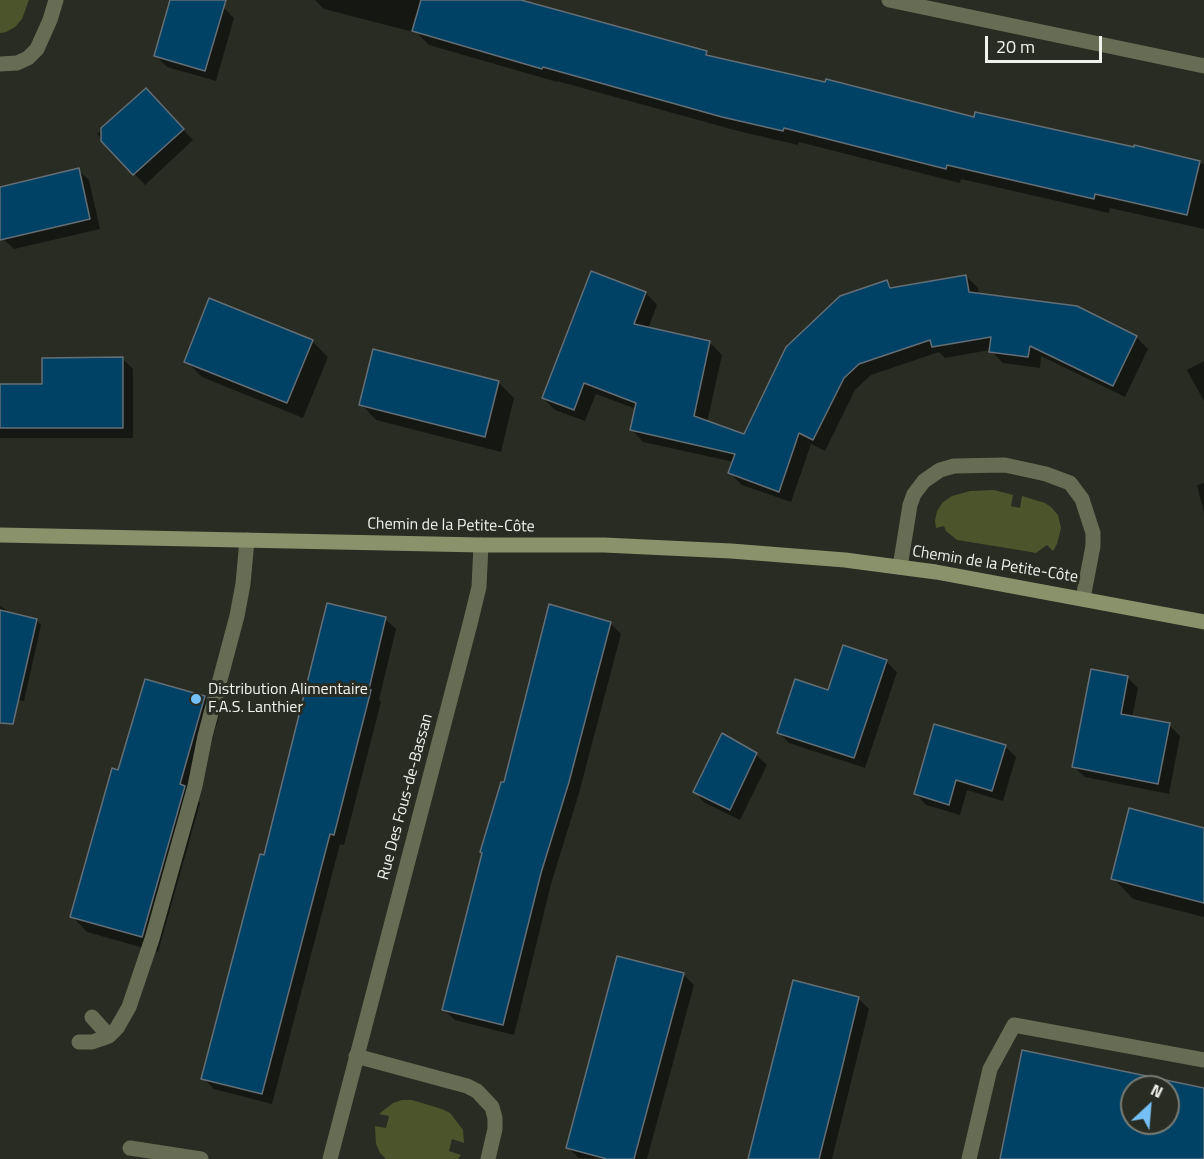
<!DOCTYPE html>
<html>
<head>
<meta charset="utf-8">
<style>
	body { margin:0 }
	#map { position:relative; width:1204px; height:1159px; overflow:hidden; background:#292c22; font-family:"Titillium Web",sans-serif }
	canvas { display:block }
	.north { position:absolute; left:1120px; top:1075px; width:60px; height:60px; box-sizing:border-box; background:#292c22; border:2px solid #797b73; border-radius:50%; rotate:26deg; font-size:16px; font-weight:700; line-height:24px; text-align:center; color:#f1f2ec }
	.north::after { content:''; display:block; margin:auto; width:21px; height:27px; background:#74c0f6; clip-path:polygon(50% 0,100% 100%,50% 72%,0 100%) }
	.scale { position:absolute; left:985px; top:36px; width:117px; height:27px; box-sizing:border-box; border:3px solid #f1f2ec; border-top:0; padding-left:8px; font-size:18px; line-height:21px; white-space:nowrap; color:#f1f2ec; -webkit-text-stroke:4px #292c22; paint-order:stroke }
</style>
</head>
<body>
<div id="map">
<canvas width="1204" height="1159"></canvas>
<div class="north">N</div>
<div class="scale">20 m</div>
</div>
<script>
const c = document.querySelector('canvas').getContext('2d');
c.lineJoin = 'round';
function fillPath(path, color) {
  c.fillStyle = color;
  c.fill(path, 'evenodd');
}
function poly(rows) {
  const path = new Path2D();
  for (const r of rows) {
    path.moveTo(r[0], r[1]);
    for (let i = 2; i < r.length; i += 2) path.lineTo(r[i], r[i + 1]);
  }
  return path;
}
function stroke(path, color, width, dash) {
  c.strokeStyle = color;
  c.lineWidth = width;
  c.lineCap = dash ? 'butt' : 'round';
  c.setLineDash(dash || []);
  c.stroke(path);
}
function label(font, color, halo, rows, align = 'center') {
  c.font = font + ' "Titillium Web",sans-serif';
  c.lineWidth = 6;
  c.setLineDash([]);
  c.textBaseline = 'middle';
  c.strokeStyle = halo;
  c.fillStyle = color;
  for (const [text, x, y, turn = 0] of rows) {
    c.save();
    c.translate(x, y);
    c.rotate((+turn || 0) * Math.PI / 180);
    c.textAlign = isNaN(turn) ? turn : align;
    if (halo) c.strokeText(text, 0, 0);
    c.fillText(text, 0, 0);
    c.restore();
  }
}
fillPath(poly([
	[0,0,29,0,22,19,15,27,6,32,0,33],
	[994,490,1013,495,1011,506,1020,508,1022,496,1045,503,1051,507,1058,515,1061,528,1057,544,1053,551,1047,545,1036,553,1031,552,957,540,946,531,944,526,936,528,935,521,937,511,943,502,952,496,970,491],
	[402,1100,412,1100,442,1109,450,1113,463,1130,464,1143,452,1139,449,1151,461,1155,458,1159,386,1159,380,1153,376,1144,375,1126,386,1128,389,1116,379,1114,393,1103]
]), '#4c542b');
fillPath(poly([
	[172,0,199,0,223,7,234,18,216,81,167,67,156,56],
	[315,0,516,0,707,53,711,57,975,118,1135,149,1135,147,1204,164,1204,229,1110,208,1109,213,961,179,960,183,799,142,798,145,738,131,557,81,557,82,429,45,417,33,324,9],
	[146,90,193,140,145,185,97,134],
	[78,170,89,180,100,229,14,249,3,239,0,225,0,188],
	[592,273,646,293,657,305,648,329,710,343,722,355,707,423,744,436,887,282,894,289,966,276,978,288,979,295,1136,337,1148,349,1125,397,1041,356,1040,368,1003,363,990,350,945,358,939,352,871,375,855,390,825,451,811,444,791,502,742,485,730,473,734,462,643,442,632,430,636,409,596,394,585,421,555,410,543,398],
	[312,341,328,357,303,418,202,377,186,361],
	[122,358,133,369,133,438,0,438,0,385,44,386],
	[1204,361,1204,401,1187,370],
	[498,382,514,398,501,452,376,420,361,404],
	[1204,483,1204,513,1197,485],
	[0,606,9,612,36,620,41,625,24,701,0,696],
	[385,619,396,629,379,700,381,702,344,845,340,844,272,1104,214,1089,203,1078,265,857],
	[610,623,621,634,579,793,551,884,514,1035,455,1020,444,1010,483,854,505,784],
	[886,661,897,672,865,768,789,743,779,732,829,692],
	[1127,677,1138,688,1132,718,1169,725,1180,736,1169,794,1085,777,1074,767],
	[204,697,220,713,195,798,200,803,158,952,87,932,72,916],
	[722,735,756,755,767,765,740,820,705,803,695,792],
	[1005,746,1016,757,1003,801,967,790,960,815,926,805,916,794],
	[1204,829,1204,917,1133,899,1113,878],
	[683,974,694,985,647,1159,579,1158,568,1148],
	[858,998,869,1009,832,1159,749,1159]
]), '#0007');
const building = poly([
	[170,0,226,0,205,71,154,56,170,0],
	[421,0,521,0,707,51,706,55,825,82,826,79,974,117,975,112,1134,147,1134,145,1200,161,1187,215,1095,194,1094,199,947,165,946,169,784,128,783,131,722,117,543,67,542,69,412,31,421,0],
	[146,88,184,129,133,175,101,141,101,128,146,88],
	[79,168,90,219,0,240,0,187,79,168],
	[591,271,646,292,634,324,710,341,694,416,744,434,786,347,840,296,887,280,890,288,966,275,969,292,1077,306,1137,336,1113,386,1030,346,1028,357,989,352,991,337,932,347,930,340,859,364,844,378,813,440,799,433,779,492,728,473,735,454,630,430,636,403,584,383,574,410,542,398,591,271],
	[209,298,313,340,287,403,184,362,209,298],
	[373,349,499,381,485,437,359,405,373,349],
	[123,357,123,428,0,428,0,384,42,384,42,358,123,357],
	[327,603,386,617,369,689,371,690,334,835,330,834,262,1094,201,1079,260,854,264,855,327,603],
	[549,604,611,622,569,782,541,873,503,1025,442,1010,482,853,480,852,501,782,504,782,549,604],
	[0,610,37,619,13,724,0,723,0,610],
	[843,645,887,660,854,758,777,733,795,679,828,690,843,645],
	[1091,669,1128,676,1121,714,1170,723,1158,784,1072,767,1091,669],
	[145,679,205,696,180,784,185,786,142,937,70,917,112,768,118,770,145,679],
	[934,724,1006,745,992,791,956,780,949,805,914,794,934,724],
	[722,733,757,753,730,810,693,792,722,733],
	[1129,808,1204,828,1204,903,1111,879,1129,808],
	[617,956,684,973,634,1159,607,1159,566,1148,617,956],
	[793,980,859,997,840,1076,819,1159,748,1159,793,980],
	[1022,1050,1204,1088,1204,1159,1000,1159,1022,1050],
	[1132,1087,1168,1087,1168,1123,1132,1123,1132,1087]
]);
fillPath(building, '#004265');
stroke(building, '#646e76', 1.5);
stroke(poly([
	[92,1017,109,1036],
	[79,1042,92,1042,101,1039,109,1036,117,1028,129,1007,152,939,195,786,205,736,237,616,243,584,247,540],
	[969,1159,990,1069,1014,1025,1204,1060]
]), '#676d54', 15);
stroke(poly([
	[889,0,1204,66],
	[0,64,17,63,28,58,37,49,50,20,56,0],
	[900,567,910,505,914,494,924,481,940,470,954,466,1005,465,1046,474,1070,483,1082,499,1093,533,1093,546,1083,598],
	[356,1056,467,1086,477,1091,492,1107,495,1118,495,1129,488,1159],
	[130,1148,201,1159],
	[330,1159,470,624,479,587,481,545]
]), '#676d54', 15);
stroke(poly([
	[0,535,481,545,604,545,731,551,845,560,936,572,1204,622]
]), '#89926a', 15);
for (const [x, y, r, color] of [
	[196,699,6,"#74c0f6"]
]) {
  const dot = new Path2D();
  dot.arc(x, y, r, 0, 2 * Math.PI);
  c.fillStyle = color;
  c.fill(dot);
  stroke(dot, '#292c22', 2);
}
label('16px', '#f1f2ec', '#292c22', [
	["Chemin de la Petite-Côte",451,526,1],
	["Chemin de la Petite-Côte",995,565,9],
	["Rue Des Fous-de-Bassan",406,797,-75]
]);
label('16px', '#f1f2ec', '#292c22', [
	["Distribution Alimentaire",208,690],
	["F.A.S. Lanthier",208,708]
], 'left');
</script>
</body>
</html>
